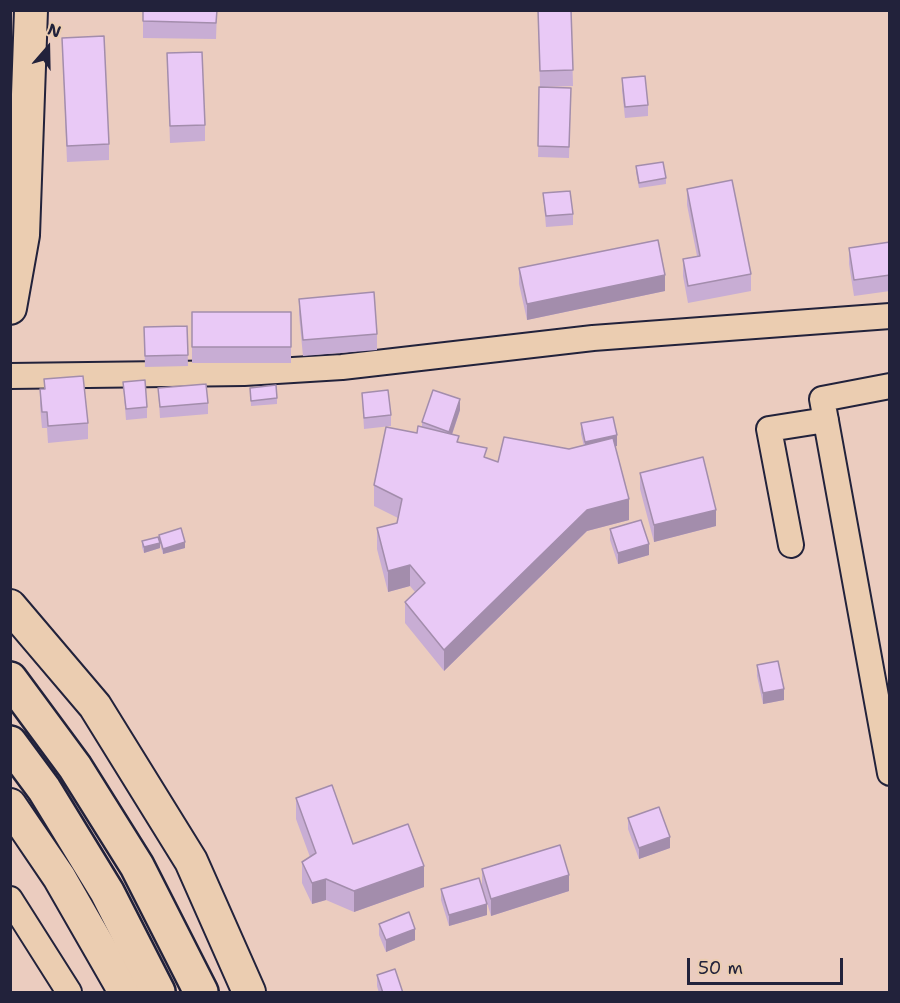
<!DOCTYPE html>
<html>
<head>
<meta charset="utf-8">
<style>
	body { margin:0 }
	#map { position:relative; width:900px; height:1003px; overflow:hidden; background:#ebccbf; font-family:"Shantell Sans",sans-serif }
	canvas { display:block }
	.frame { position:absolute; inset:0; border:12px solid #22223b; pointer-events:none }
	.north { position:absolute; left:18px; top:18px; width:60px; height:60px; -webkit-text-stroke:4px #ebcdb1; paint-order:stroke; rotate:20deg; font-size:16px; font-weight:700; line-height:24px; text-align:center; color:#22223b }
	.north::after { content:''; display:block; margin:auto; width:21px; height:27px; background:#22223b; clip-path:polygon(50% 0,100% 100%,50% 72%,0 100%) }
	.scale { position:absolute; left:687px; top:958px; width:156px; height:27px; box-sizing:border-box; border:3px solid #22223b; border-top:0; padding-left:8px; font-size:18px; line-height:21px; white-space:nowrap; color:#22223b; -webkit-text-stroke:4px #ebcdb1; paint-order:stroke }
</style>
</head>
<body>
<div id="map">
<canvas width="900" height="1003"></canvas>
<div class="frame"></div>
<div class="north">N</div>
<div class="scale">50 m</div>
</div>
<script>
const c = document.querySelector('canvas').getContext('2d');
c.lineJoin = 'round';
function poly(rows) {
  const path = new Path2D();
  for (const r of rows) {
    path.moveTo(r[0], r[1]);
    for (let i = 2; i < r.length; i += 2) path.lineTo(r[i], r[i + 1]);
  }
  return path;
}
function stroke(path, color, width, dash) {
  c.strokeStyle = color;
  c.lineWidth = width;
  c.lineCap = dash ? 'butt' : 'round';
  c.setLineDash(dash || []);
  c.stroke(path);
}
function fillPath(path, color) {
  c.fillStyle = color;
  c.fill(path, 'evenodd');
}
const minor = poly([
	[10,376,244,373,342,367,593,338,890,316],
	[890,386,822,399,890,773],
	[791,545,769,429,826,420],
	[10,899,69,992]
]);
const major = poly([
	[10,308,23,235,31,10],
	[10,606,95,706,191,861,249,992],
	[10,805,59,877,125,992]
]);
const highway = poly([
	[10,679,75,767,137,866,201,992],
	[10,743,44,789,107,892,158,992]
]);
stroke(minor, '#22223b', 28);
stroke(major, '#22223b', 36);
stroke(highway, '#22223b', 38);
stroke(minor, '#ebcdb1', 24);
stroke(major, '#ebcdb1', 32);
stroke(highway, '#ebcdb1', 33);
fillPath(poly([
	[143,10,217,10,216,39,143,38],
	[538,10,571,10,573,86,544,87,571,88,569,158,538,157,540,87],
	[62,38,109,144,109,160,67,162],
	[167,53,205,125,205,141,170,143],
	[622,78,648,105,648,116,625,118,622,90],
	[636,166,666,178,666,184,639,188,636,172],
	[687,189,751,274,751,291,688,303,683,276,683,259,697,256,687,205],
	[543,193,573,214,573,225,546,227],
	[890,242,890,291,854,296,849,264,849,248],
	[519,268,665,291,527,320,519,284],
	[299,299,377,334,377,350,303,356,299,315],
	[192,312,291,312,291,363,192,363],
	[187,326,188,366,145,367,144,327],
	[44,379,88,423,88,439,48,443,47,428,42,428,40,406,40,389,44,389],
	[123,382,147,407,147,418,126,420],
	[158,388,208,403,208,414,160,418],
	[250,388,277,398,277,404,251,406],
	[362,393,391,415,391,426,364,429],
	[460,410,452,435,459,442,487,458,498,462,569,449,584,446,581,434,581,423,617,446,615,446,629,520,587,531,444,671,405,623,405,602,415,592,410,586,388,592,377,549,377,528,397,523,398,518,374,506,374,485,422,427,422,422],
	[640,473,716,526,654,542,640,489],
	[610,529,649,555,618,564,610,540],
	[159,535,185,548,163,554,160,544,160,548,144,553,142,547,142,541,159,540],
	[757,665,784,700,763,704,757,676],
	[296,798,353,844,424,887,354,912,326,900,312,904,302,883,302,862,310,857,296,819],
	[628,818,670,848,639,859,628,829],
	[482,869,569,891,491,916,482,886],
	[441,889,487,915,449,926,441,900],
	[379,924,415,940,386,952,379,935],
	[377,975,403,993,379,993,377,986]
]), '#c8add4');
fillPath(poly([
	[665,275,665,291,527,320,527,304],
	[460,399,460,410,449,443,449,432],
	[617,435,617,446,585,453,585,442],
	[629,499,629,520,587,531,444,671,444,650,587,510],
	[716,510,716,526,654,542,654,525],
	[185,542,185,548,163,554,163,549],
	[160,543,160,548,144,553,144,547],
	[649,544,649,555,618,564,618,553],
	[410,565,410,586,388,592,388,571],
	[784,689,784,700,763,704,763,693],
	[670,837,670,848,639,859,639,848],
	[424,866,424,887,354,912,354,891],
	[569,875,569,891,491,916,491,899],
	[326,879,326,900,312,904,312,883],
	[487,904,487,915,449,926,449,915],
	[415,929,415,940,386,952,386,940]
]), '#a38dac');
const building = poly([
	[143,10,217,10,216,23,143,21,143,10],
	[538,10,571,10,573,70,540,71,538,10],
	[104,36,109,144,67,146,62,38,104,36],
	[202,52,205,125,170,126,167,53,202,52],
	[645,76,648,105,625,107,622,78,645,76],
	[539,87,571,88,569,147,538,146,539,87],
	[663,162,666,178,639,183,636,166,663,162],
	[732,180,751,274,688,286,683,259,700,256,687,189,732,180],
	[570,191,573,214,546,216,543,193,570,191],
	[658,240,665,275,527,304,519,268,658,240],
	[890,242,890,275,854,280,849,248,890,242],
	[374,292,377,334,303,340,299,299,374,292],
	[192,312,291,312,291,347,192,347,192,312],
	[187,326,188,355,145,356,144,327,187,326],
	[83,376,88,423,48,426,47,412,42,412,40,389,45,389,44,379,83,376],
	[145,380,147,407,126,409,123,382,145,380],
	[206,384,208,403,160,407,158,388,206,384],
	[276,385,277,398,251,401,250,388,276,385],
	[388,390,391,415,364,418,362,393,388,390],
	[433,390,460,399,449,432,422,422,433,390],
	[613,417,617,435,585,442,581,423,613,417],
	[418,426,459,436,457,442,487,448,484,457,498,462,504,437,569,449,613,438,629,499,587,510,444,650,405,602,425,583,410,565,388,571,377,528,397,523,402,499,374,485,386,427,417,433,418,426],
	[703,457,716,510,654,525,640,473,703,457],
	[641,520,649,544,618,553,610,529,641,520],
	[181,528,185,542,163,549,159,535,181,528],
	[158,537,160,543,144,547,142,541,158,537],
	[778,661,784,689,763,693,757,665,778,661],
	[332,785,353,844,408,824,424,866,354,891,326,879,312,883,302,862,316,853,296,798,332,785],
	[659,807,670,837,639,848,628,818,659,807],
	[560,845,569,875,491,899,482,869,560,845],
	[479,878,487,904,449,915,441,889,479,878],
	[409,912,415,929,386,940,379,924,409,912],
	[395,969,403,993,383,993,377,975,395,969]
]);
fillPath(building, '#e9c9f6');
stroke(building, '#a38dac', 1.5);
</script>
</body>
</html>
